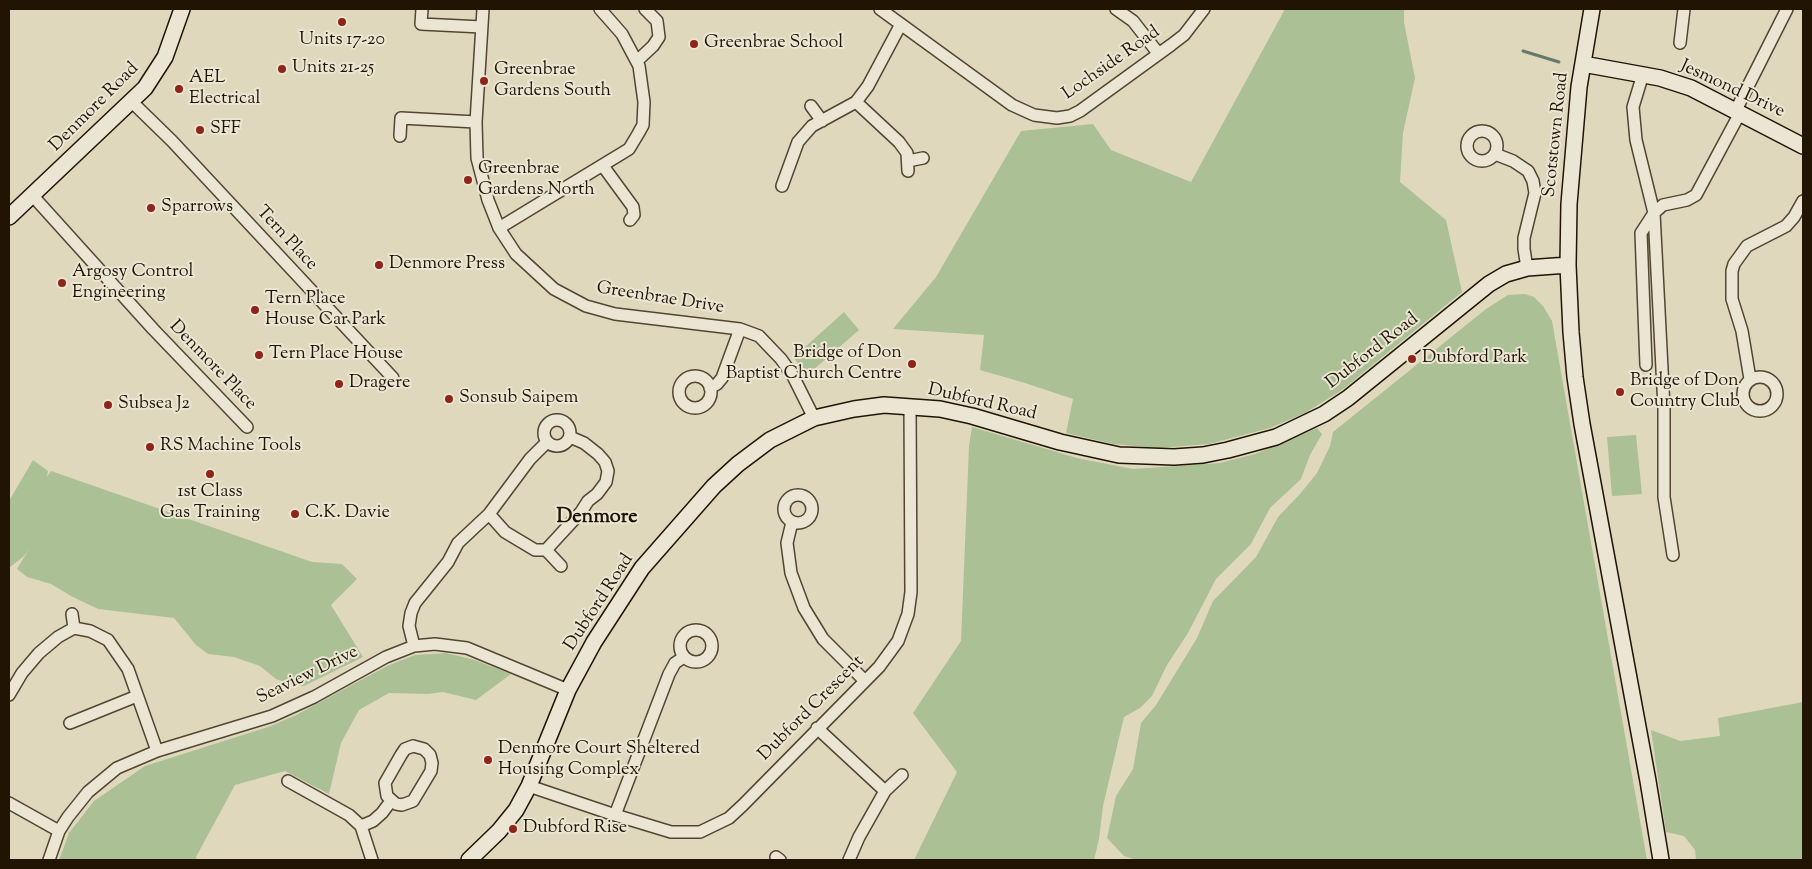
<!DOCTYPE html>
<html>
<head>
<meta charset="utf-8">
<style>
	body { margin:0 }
	#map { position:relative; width:1812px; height:869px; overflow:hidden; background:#e0d8bd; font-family:"Sorts Mill Goudy",serif }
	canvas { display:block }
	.frame { position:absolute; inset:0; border:10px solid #221403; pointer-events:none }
</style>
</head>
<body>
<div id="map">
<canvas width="1812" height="869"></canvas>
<div class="frame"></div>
</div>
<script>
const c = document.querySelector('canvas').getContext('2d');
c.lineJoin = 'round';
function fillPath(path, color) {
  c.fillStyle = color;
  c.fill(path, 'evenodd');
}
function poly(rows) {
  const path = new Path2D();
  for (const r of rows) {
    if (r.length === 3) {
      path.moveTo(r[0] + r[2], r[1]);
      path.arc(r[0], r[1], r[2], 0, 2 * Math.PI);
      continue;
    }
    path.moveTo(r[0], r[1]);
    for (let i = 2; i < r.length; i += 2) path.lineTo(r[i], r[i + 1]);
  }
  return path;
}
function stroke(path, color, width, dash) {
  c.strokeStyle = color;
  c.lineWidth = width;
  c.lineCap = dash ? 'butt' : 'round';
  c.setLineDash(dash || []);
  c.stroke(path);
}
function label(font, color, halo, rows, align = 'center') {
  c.font = font + ' "Sorts Mill Goudy",serif';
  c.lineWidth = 4;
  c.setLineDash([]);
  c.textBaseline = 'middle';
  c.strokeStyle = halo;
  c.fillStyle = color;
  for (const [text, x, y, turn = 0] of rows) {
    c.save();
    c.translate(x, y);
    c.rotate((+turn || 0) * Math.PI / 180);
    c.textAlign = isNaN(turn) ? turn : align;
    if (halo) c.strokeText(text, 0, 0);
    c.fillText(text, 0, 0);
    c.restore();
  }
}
fillPath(poly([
	[1285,9,1404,9,1404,22,1415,78,1403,133,1400,182,1446,220,1462,292,1342,390,1305,413,1270,428,1209,444,1158,448,1113,444,1066,433,1073,399,1025,383,980,370,984,335,893,329,936,277,1021,131,1093,124,1111,150,1191,182],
	[1525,294,1534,297,1543,306,1552,321,1647,860,1136,860,1124,856,1107,838,1116,796,1133,769,1141,723,1156,705,1197,638,1213,601,1256,557,1278,517,1300,494,1317,473,1330,446,1333,432,1486,309,1508,295],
	[844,312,859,330,805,377,794,357],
	[972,427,1077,458,1133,469,1220,463,1255,454,1317,428,1322,434,1310,455,1301,479,1270,508,1251,544,1216,579,1188,633,1167,665,1152,696,1140,708,1124,717,1103,806,1099,839,1094,860,914,860,957,772,913,713,961,641,969,446],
	[1636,435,1642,494,1612,496,1607,437],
	[33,460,48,471,47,477,51,471,312,562,342,564,357,579,331,605,363,657,304,686,296,686,276,679,260,666,234,657,208,654,196,645,174,618,98,609,71,596,51,584,27,577,17,569,29,549,24,556,9,568,9,501],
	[446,653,475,660,511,674,476,700,443,692,428,694,389,693,359,710,341,743,329,794,285,771,235,785,196,857,197,860,59,860,69,833,94,801,145,766,271,726,296,715,387,666,415,655],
	[1803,702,1803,860,1696,860,1695,850,1684,836,1666,832,1651,730,1680,741,1720,736,1718,718]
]), '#acc096');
stroke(poly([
	[1523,51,1559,62]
]), '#667869', 3);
const street = poly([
	[422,9,421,24,482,27],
	[483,9,476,122,477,158,488,200,499,228,516,254,554,289,586,306,615,314,740,329,759,336,781,359,793,376,814,418],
	[880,9,1012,105,1034,115,1057,118,1070,116,1080,111,1171,45,1184,35,1204,9],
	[1116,9,1133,21,1158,53],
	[1680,43,1684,9],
	[637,61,653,46,659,37,657,21,645,9],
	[1643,74,1633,107,1636,140,1654,213,1664,408,1664,497,1673,555],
	[132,102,172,141,393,378],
	[856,102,899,142,907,153,908,171],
	[811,106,822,121],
	[1736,110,1787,9],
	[1482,146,15],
	[400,136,401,118,476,122],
	[1495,154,1513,161,1528,171,1533,181,1535,193,1524,238,1524,249,1527,268],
	[908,161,923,158],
	[603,166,633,207,634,215,630,220],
	[782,186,798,142,812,126,856,102,868,86,901,24],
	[32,195,153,329,247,427],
	[499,228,629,149,638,134,643,125,644,102,639,66,622,34,600,9],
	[1646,365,1641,233,1654,213,1663,205,1687,200,1696,195,1740,113],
	[695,392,16],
	[1760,394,17],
	[1750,379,1742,331,1732,299,1732,271,1734,264,1747,246,1786,226,1794,217,1803,201],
	[710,388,717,384,722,378,740,329],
	[557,433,13],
	[798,509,14],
	[489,514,505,532,535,550,546,550,561,566],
	[792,522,787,543,791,573,804,608,823,639,865,681],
	[546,550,581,512,588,501,597,494,606,482,608,471,605,462,598,454,584,443,570,437],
	[72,614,74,628],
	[696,646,16],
	[414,646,409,626,411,613,415,603,448,562,458,543,489,514,530,459,547,442],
	[9,695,22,673,39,653,58,637,74,628,90,631,108,640,128,669,157,751],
	[70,723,137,696],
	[817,728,885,791],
	[413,746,424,749,430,755,432,763,431,771,413,801,402,805,396,804,387,796,385,783,401,755,405,749,413,746],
	[288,781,349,815,361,826,372,860],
	[529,786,615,815,671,832,700,832,729,818,743,805,879,667,898,641,908,614,911,592,910,406],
	[9,803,59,831],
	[615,815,669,674,675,663,684,657],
	[361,826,373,821,382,813,391,801],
	[776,857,780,860],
	[49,860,59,831,68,817,88,792,117,768,157,751,272,716,314,697,386,657,414,646,435,644,467,648,568,690],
	[849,860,859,837,885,791,902,775]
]);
const secondary = poly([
	[1592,9,1579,87,1569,204,1568,265,1571,332,1575,377,1582,424,1648,781,1661,860],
	[1583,64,1660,78,1691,88,1803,146],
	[9,217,145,88,165,57,182,9],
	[469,860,499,831,516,810,529,786,568,690,594,642,642,568,714,486,738,464,770,440,814,418,854,409,884,405,940,409,972,416,1060,442,1119,455,1174,457,1203,455,1228,450,1276,437,1324,414,1348,398,1489,284,1506,274,1527,268,1568,265]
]);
stroke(street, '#524532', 14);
stroke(secondary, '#221403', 18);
stroke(street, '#ebe6d4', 11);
stroke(secondary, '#ebe6d4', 15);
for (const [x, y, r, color] of [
	[342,22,5,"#8f2418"],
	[694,44,5,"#8f2418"],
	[282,69,5,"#8f2418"],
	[484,81,5,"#8f2418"],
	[179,89,5,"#8f2418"],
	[200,130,5,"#8f2418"],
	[468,180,5,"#8f2418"],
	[151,208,5,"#8f2418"],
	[379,265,5,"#8f2418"],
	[62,283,5,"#8f2418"],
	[255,310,5,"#8f2418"],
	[259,355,5,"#8f2418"],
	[1412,359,5,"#8f2418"],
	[912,364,5,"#8f2418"],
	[339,384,5,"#8f2418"],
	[1620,392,5,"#8f2418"],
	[449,399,5,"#8f2418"],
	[108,405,5,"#8f2418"],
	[150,447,5,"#8f2418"],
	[210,474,5,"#8f2418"],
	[295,514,5,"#8f2418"],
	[488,760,5,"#8f2418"],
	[513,829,5,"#8f2418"]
]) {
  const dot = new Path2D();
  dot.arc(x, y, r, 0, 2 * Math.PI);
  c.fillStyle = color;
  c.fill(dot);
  stroke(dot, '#ebe6d4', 2);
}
label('18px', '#221403', '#ebe6d4', [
	["Units 17-20",342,41,"center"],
	["Greenbrae School",704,44],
	["Units 21-25",292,69],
	["Greenbrae",494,71],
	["Gardens South",494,92],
	["AEL",189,79],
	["Electrical",189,100],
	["SFF",210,130],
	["Greenbrae",478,170],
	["Gardens North",478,191],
	["Sparrows",161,208],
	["Denmore Press",389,265],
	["Argosy Control",72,273],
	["Engineering",72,294],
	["Tern Place",265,300],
	["House Car Park",265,321],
	["Bridge of Don",902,354,"right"],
	["Baptist Church Centre",902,375,"right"],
	["Tern Place House",269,355],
	["Dubford Park",1422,359],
	["Bridge of Don",1630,382],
	["Country Club",1630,403],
	["Dragere",349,384],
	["Sonsub Saipem",459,399],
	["Subsea J2",118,405],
	["RS Machine Tools",160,447],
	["1st Class",210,493,"center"],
	["Gas Training",210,514,"center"],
	["C.K. Davie",305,514],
	["Denmore Court Sheltered",498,750],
	["Housing Complex",498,771],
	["Dubford Rise",523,829]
], 'left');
label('18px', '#221403', '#ebe6d4', [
	["Lochside Road",1112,64,-35],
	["Jesmond Drive",1732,90,25],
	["Denmore Road",95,108,-45],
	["Scotstown Road",1557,135,-84],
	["Tern Place",286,239,47],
	["Greenbrae Drive",660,299,9],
	["Dubford Road",1373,352,-38],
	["Denmore Place",212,366,46],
	["Dubford Road",982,403,13],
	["Dubford Road",600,603,-57],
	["Seaview Drive",308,676,-26],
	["Dubford Crescent",812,709,-45]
]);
label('bold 20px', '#221403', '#ebe6d4', [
	["Denmore",597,519]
]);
</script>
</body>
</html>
